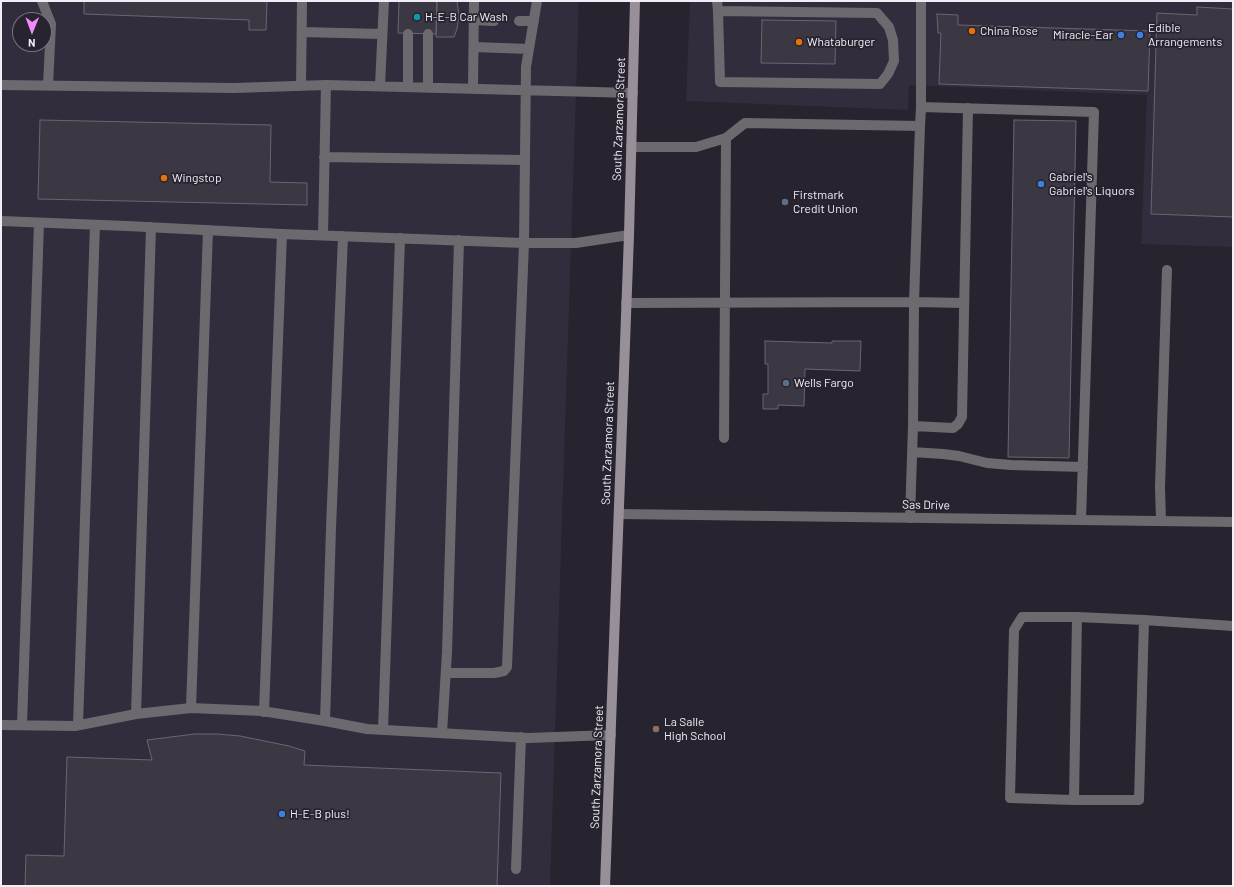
<!DOCTYPE html>
<html>
<head>
<meta charset="utf-8">
<style>
	body { margin:0 }
	#map { position:relative; width:1234px; height:887px; overflow:hidden; background:#27232f; font-family:Barlow,sans-serif }
	canvas { display:block }
	.frame { position:absolute; inset:0; border:2px solid #f1eef6; pointer-events:none }
	.north { position:absolute; left:12px; top:12px; width:40px; height:40px; box-sizing:border-box; background:#27232f; border:1px solid #78747f; border-radius:50%; rotate:181deg; font-size:11px; font-weight:700; line-height:16px; text-align:center; color:#f1eef6 }
	.north::after { content:''; display:block; margin:auto; width:14px; height:18px; background:#ee8cf9; clip-path:polygon(50% 0,100% 100%,50% 72%,0 100%) }
</style>
</head>
<body>
<div id="map">
<canvas width="1234" height="887"></canvas>
<div class="frame"></div>
<div class="north">N</div>
</div>
<script>
const c = document.querySelector('canvas').getContext('2d');
c.lineJoin = 'round';
function fillPath(path, color) {
  c.fillStyle = color;
  c.fill(path, 'evenodd');
}
function poly(rows) {
  const path = new Path2D();
  for (const r of rows) {
    path.moveTo(r[0], r[1]);
    for (let i = 2; i < r.length; i += 2) path.lineTo(r[i], r[i + 1]);
  }
  return path;
}
function stroke(path, color, width, dash) {
  c.strokeStyle = color;
  c.lineWidth = width;
  c.lineCap = dash ? 'butt' : 'round';
  c.setLineDash(dash || []);
  c.stroke(path);
}
function label(font, color, halo, rows, align = 'center') {
  c.font = font + ' Barlow,sans-serif';
  c.lineWidth = 3.5;
  c.setLineDash([]);
  c.textBaseline = 'middle';
  c.strokeStyle = halo;
  c.fillStyle = color;
  for (const [text, x, y, turn = 0] of rows) {
    c.save();
    c.translate(x, y);
    c.rotate((+turn || 0) * Math.PI / 180);
    c.textAlign = isNaN(turn) ? turn : align;
    if (halo) c.strokeText(text, 0, 0);
    c.fillText(text, 0, 0);
    c.restore();
  }
}
fillPath(poly([
	[1,1,579,1,550,886,1,886],
	[20,20,44,20,44,44,20,44],
	[690,1,1233,1,1233,247,1141,244,1147,95,909,85,908,110,686,101]
]), '#322c3d');
const building = poly([
	[84,1,267,1,266,30,249,30,249,20,84,14,84,1],
	[399,1,437,1,436,34,398,33,399,1],
	[437,1,457,1,459,16,457,29,454,37,436,37,437,1],
	[1197,7,1233,9,1233,217,1151,214,1157,13,1197,15,1197,7],
	[937,14,958,15,958,25,1150,31,1148,91,939,84,941,33,938,33,937,14],
	[762,20,836,21,835,64,761,63,762,20],
	[40,120,271,125,270,182,307,183,307,205,38,199,40,120],
	[1014,120,1076,121,1069,458,1008,457,1014,120],
	[765,341,832,343,832,341,861,341,860,371,805,369,804,406,778,405,778,409,763,409,763,394,768,394,768,364,765,364,765,341],
	[195,734,217,734,240,736,289,746,305,751,304,765,501,773,497,886,25,886,26,855,64,856,67,757,152,760,147,740,195,734]
]);
fillPath(building, '#3b3743');
stroke(building, '#6a6573', 1);
stroke(poly([
	[42,1,51,24,48,85],
	[717,1,718,11,720,82,880,84,888,74,894,61,893,40,889,27,877,13,718,11],
	[921,1,921,107],
	[474,20,494,21],
	[519,21,534,21],
	[302,32,382,34],
	[408,34,408,87],
	[474,47,529,49],
	[1,85,234,88,326,85],
	[301,86,302,1],
	[380,86,384,1],
	[428,87,428,34],
	[473,88,474,1],
	[920,126,914,302,964,303],
	[631,147,696,147,726,138,745,123,920,126,921,107,1094,112,1081,520],
	[324,157,525,160],
	[1,221,127,226,282,234,524,243,576,243,629,235],
	[323,235,326,85,633,93],
	[626,303,914,302,913,426,910,518],
	[913,426,953,428,958,424,962,417,968,108],
	[724,438,726,138],
	[912,452,943,454,959,456,987,463,1011,465,1083,467],
	[1161,521,1160,487,1167,270],
	[1144,620,1139,800,1074,800,1010,798,1014,630,1022,617,1077,617,1144,620,1233,626],
	[446,673,494,673,504,671,507,667,524,243,526,67,537,1],
	[191,708,208,230],
	[264,712,282,234],
	[136,714,151,227],
	[325,721,331,528,343,236],
	[1,725,75,726,136,714,191,708,262,711,325,721,367,729,528,738,611,735],
	[22,725,39,223],
	[78,725,95,225],
	[383,730,400,238],
	[442,733,447,652,459,240],
	[1074,800,1077,617],
	[516,869,521,737]
]), '#6e696f', 10);
stroke(poly([
	[619,514,1233,522]
]), '#6e696f', 10);
stroke(poly([
	[605,886,629,235,635,1]
]), '#989098', 10);
for (const [x, y, r, color] of [
	[417,17,4,"#0f9aa8"],
	[972,31,4,"#e8710a"],
	[1121,35,4,"#3f7fe0"],
	[1140,35,4,"#3f7fe0"],
	[799,42,4,"#e8710a"],
	[164,178,4,"#e8710a"],
	[1041,184,4,"#3f7fe0"],
	[785,202,4,"#5c6f8a"],
	[786,383,4,"#5c6f8a"],
	[656,729,4,"#8d6e63"],
	[282,814,4,"#3f7fe0"]
]) {
  const dot = new Path2D();
  dot.arc(x, y, r, 0, 2 * Math.PI);
  c.fillStyle = color;
  c.fill(dot);
  stroke(dot, '#27232f', 1.5);
}
label('12px', '#f1eef6', '#27232f', [
	["H-E-B Car Wash",425,17],
	["Edible",1148,28],
	["Arrangements",1148,42],
	["China Rose",980,31],
	["Miracle-Ear",1113,35,"right"],
	["Whataburger",807,42],
	["Gabriel's",1049,177],
	["Gabriel's Liquors",1049,191],
	["Wingstop",172,178],
	["Firstmark",793,195],
	["Credit Union",793,209],
	["Wells Fargo",794,383],
	["La Salle",664,722],
	["High School",664,736],
	["H-E-B plus!",290,814]
], 'left');
label('12px', '#f1eef6', '#27232f', [
	["South Zarzamora Street",619,119,-88],
	["South Zarzamora Street",608,443,-88],
	["Sas Drive",926,505,1],
	["South Zarzamora Street",597,767,-88]
]);
</script>
</body>
</html>
